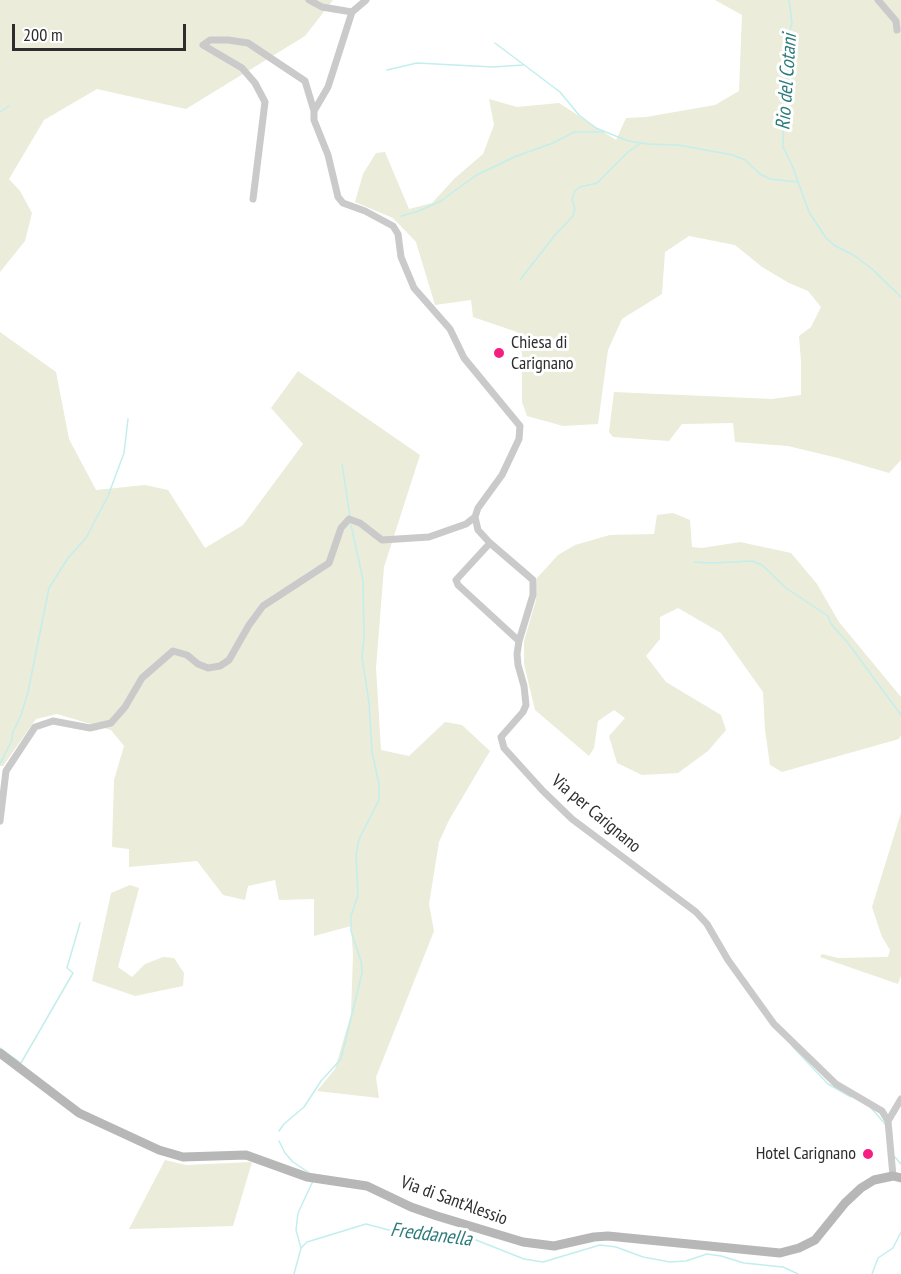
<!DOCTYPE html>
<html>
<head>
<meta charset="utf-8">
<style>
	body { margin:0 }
	#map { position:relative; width:901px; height:1274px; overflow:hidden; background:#fff; font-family:"PT Sans Narrow",sans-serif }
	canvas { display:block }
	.scale { position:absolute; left:12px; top:24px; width:174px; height:27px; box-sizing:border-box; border:3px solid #2d2d2d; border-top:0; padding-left:8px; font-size:18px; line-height:21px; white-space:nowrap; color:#2d2d2d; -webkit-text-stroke:4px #fff; paint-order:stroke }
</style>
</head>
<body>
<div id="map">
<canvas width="901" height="1274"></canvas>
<div class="scale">200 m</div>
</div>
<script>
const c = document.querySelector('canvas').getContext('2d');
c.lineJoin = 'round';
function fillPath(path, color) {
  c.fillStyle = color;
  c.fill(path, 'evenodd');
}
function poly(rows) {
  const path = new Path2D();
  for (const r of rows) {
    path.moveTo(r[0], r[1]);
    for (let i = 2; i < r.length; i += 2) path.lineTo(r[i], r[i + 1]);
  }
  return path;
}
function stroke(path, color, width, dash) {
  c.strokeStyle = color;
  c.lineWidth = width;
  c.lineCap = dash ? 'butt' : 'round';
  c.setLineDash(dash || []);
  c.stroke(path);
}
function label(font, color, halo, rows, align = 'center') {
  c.font = font + ' "PT Sans Narrow",sans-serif';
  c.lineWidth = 6;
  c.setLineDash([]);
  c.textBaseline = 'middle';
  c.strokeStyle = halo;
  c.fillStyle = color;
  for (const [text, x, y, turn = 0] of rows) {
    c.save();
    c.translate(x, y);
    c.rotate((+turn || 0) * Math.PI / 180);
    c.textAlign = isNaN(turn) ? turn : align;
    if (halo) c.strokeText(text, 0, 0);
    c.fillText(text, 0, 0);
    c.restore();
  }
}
fillPath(poly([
	[0,0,333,0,305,36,186,109,97,89,44,120,9,179,20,191,32,213,25,241,0,272],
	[715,0,901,0,901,460,889,473,838,458,788,446,735,442,733,423,682,424,669,441,613,437,609,432,614,392,772,399,801,395,801,361,799,336,811,327,821,307,808,291,789,283,762,267,735,245,689,236,665,252,662,294,622,319,608,350,598,424,563,426,527,416,522,402,522,354,517,332,473,317,471,300,435,305,416,242,393,218,355,202,363,174,376,153,385,152,409,209,432,203,455,178,483,154,494,125,489,99,517,107,559,103,616,140,626,118,646,117,715,105,739,91,742,15],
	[0,332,56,372,69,439,96,490,145,485,168,490,205,548,243,525,303,444,271,408,298,371,420,455,384,567,376,668,381,750,409,756,445,722,462,725,490,751,449,820,439,842,429,904,434,931,376,1077,379,1098,317,1091,335,1069,351,1014,353,955,351,926,314,936,314,899,279,900,275,880,248,886,245,900,223,895,197,861,129,867,129,849,112,847,114,780,124,746,111,730,57,714,36,719,3,766,0,766],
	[673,513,690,520,692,547,702,548,740,542,791,553,817,584,839,622,901,697,901,735,899,739,782,772,770,765,765,730,763,692,721,633,678,608,660,617,660,639,646,656,666,682,721,715,726,730,708,751,678,773,642,775,617,763,609,736,625,718,614,710,598,721,594,748,589,756,535,710,524,664,524,641,536,600,537,578,558,555,575,545,610,535,654,534,657,515],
	[901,813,901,976,898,984,820,957,822,954,838,958,888,957,890,950,882,937,872,907],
	[130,885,139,888,118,967,132,977,145,964,163,957,174,958,184,973,183,986,135,996,92,981,111,893],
	[165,1160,186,1165,252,1162,233,1226,129,1229]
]), '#ebecd9');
stroke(poly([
	[789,0,792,23,788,36,788,78,784,106,783,147,792,165,809,212,826,238,834,245,855,256,872,269,901,297],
	[495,43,560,92,579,115,596,128,628,141,648,144,678,145,733,155,745,160,760,174,770,179,798,182],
	[387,70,417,63,493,67,523,65],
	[0,112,9,106],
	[401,216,419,211,441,201,475,176,514,157,553,143,574,132,603,132],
	[520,280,555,235,573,216,575,209,572,199,575,191,580,187,597,183,628,152,641,143],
	[342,464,350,516],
	[694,562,712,563,752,561,762,565,786,588,828,616,831,624,848,643,901,715],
	[0,764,12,740,13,732,21,715,28,692,49,588,68,558,86,538,108,496,124,453,128,419],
	[792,1046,828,1084,851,1097],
	[0,1048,21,1063,73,973,67,968,80,923],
	[871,1108,886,1125],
	[279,1131,284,1124,304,1107,321,1081,341,1059,362,973,361,961,351,931,351,916,358,895,356,855,359,839,379,800,379,784,372,752,369,703,362,657,364,637,363,580,351,525],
	[279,1141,285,1153,293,1162,311,1174],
	[894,1156,901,1164],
	[301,1248,296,1230,298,1213,313,1181],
	[294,1274,301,1248,307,1242,366,1224,408,1235,471,1238,524,1259,543,1262,600,1245,616,1247,643,1257,670,1262,686,1261,707,1254,721,1256,744,1263,783,1267,798,1274],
	[872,1274,878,1258,893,1248,901,1232]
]), '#c3eeee', 1.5);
stroke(poly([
	[309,0,322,7,352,12,366,0],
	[878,0,896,21,897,30],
	[352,12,328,87,314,111,314,120,328,155,338,197,343,203,365,211,393,226,398,234,401,257,414,288,450,329,464,358,520,426,519,439,502,475,478,508,475,517,478,530,490,543,533,580,533,595,519,641,517,654,518,665,524,686,526,705,523,712,501,737,504,748,543,791,572,819,696,912,707,924,728,960,774,1024,836,1084,882,1111,888,1121,893,1176],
	[253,199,265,102,255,83,242,68,203,45,210,40,228,40,248,43,305,81,314,111],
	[490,543,456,580,458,585,519,641],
	[0,821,6,771,35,727,53,721,90,728,111,723,125,707,142,678,173,651,187,655,198,664,208,668,220,666,229,660,249,625,263,606,329,563,341,528,349,519,360,523,382,540,429,537,466,524,475,517],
	[888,1121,901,1099]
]), '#cacaca', 7);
stroke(poly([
	[0,1053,79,1113,159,1150,183,1157,246,1155,307,1177,367,1186,411,1207,437,1216,523,1242,554,1246,594,1237,608,1236,780,1253,799,1248,815,1240,845,1203,861,1188,874,1180,893,1176,901,1178]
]), '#b7b7b7', 9);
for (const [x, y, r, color] of [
	[499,353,6,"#f61e82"],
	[868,1154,6,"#f61e82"]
]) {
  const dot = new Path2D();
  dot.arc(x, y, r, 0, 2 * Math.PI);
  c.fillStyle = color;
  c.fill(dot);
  stroke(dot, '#fff', 2);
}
label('18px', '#2d2d2d', '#fff', [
	["Chiesa di",511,343],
	["Carignano",511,364],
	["Hotel Carignano",856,1154,"right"]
], 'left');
label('18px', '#2d2d2d', '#fff', [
	["Via per Carignano",596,814,40],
	["Via di Sant'Alessio",454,1201,20]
]);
label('italic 20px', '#2d7c7c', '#fff', [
	["Rio del Cotani",787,82,-86],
	["Freddanella",431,1235,7]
]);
</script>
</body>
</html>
